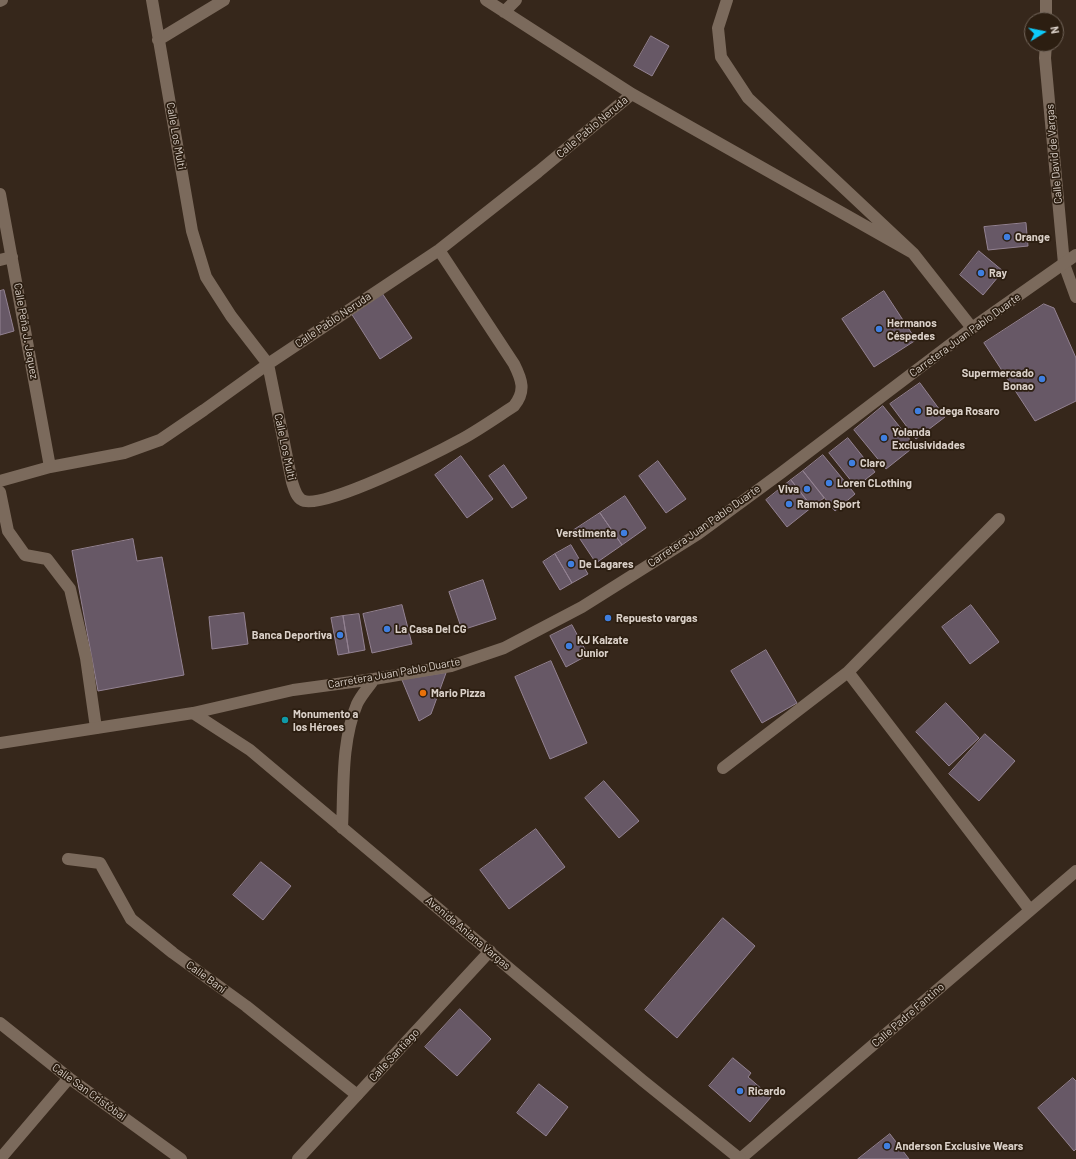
<!DOCTYPE html>
<meta charset="utf-8">
<style>
body{margin:0}
#map{position:relative;width:1076px;height:1159px;overflow:hidden;background:#36271b;font-family:Barlow,sans-serif}
canvas{display:block}
.north{position:absolute;left:1024px;top:12px;width:40px;height:40px;box-sizing:border-box;background:#2c1e11;border:1px solid #72655a;border-radius:50%;rotate:80deg;font-size:11px;font-weight:700;line-height:16px;text-align:center;color:#dad0c8}
.north::after{content:'';display:block;margin:auto;width:14px;height:18px;background:#0dcafa;clip-path:polygon(50% 0,100% 100%,50% 72%,0 100%)}
</style>
<div id="map">
<canvas width="1076" height="1159"></canvas>
<div class="north">N</div>
</div>
<script>
const g = document.querySelector('canvas').getContext('2d');
g.lineJoin = 'round';
function paint(path, color) {
  g.fillStyle = color;
  g.fill(path, 'evenodd');
}
function strokePath(path, color, width, dash) {
  g.strokeStyle = color;
  g.lineWidth = width;
  g.lineCap = dash ? 'butt' : 'round';
  g.setLineDash(dash || []);
  g.stroke(path);
}
function drawText(font, color, halo, rows, align = 'center') {
  g.font = font + ' Barlow,sans-serif';
  g.lineWidth = 3.5;
  g.setLineDash([]);
  g.textBaseline = 'middle';
  g.strokeStyle = halo;
  g.fillStyle = color;
  for (const [text, x, y, turn = 0] of rows) {
    g.save();
    g.translate(x, y);
    g.rotate((+turn || 0) * Math.PI / 180);
    g.textAlign = isNaN(turn) ? turn : align;
    if (halo) g.strokeText(text, 0, 0);
    g.fillText(text, 0, 0);
    g.restore();
  }
}
const building = new Path2D(`
 M 651,36 L 669,46 L 652,76 L 634,66 Z
 M 1026,223 L 1028,246 L 988,250 L 984,227 Z
 M 979,251 L 1003,271 L 983,295 L 960,275 Z
 M 4,290 L 14,331 L 0,335 L 0,291 Z
 M 884,291 L 916,340 L 874,367 L 842,319 Z
 M 382,293 L 412,338 L 380,359 L 351,313 Z
 M 1044,304 L 1054,308 L 1076,358 L 1076,401 L 1035,421 L 984,343 Z
 M 920,383 L 945,417 L 916,439 L 890,404 Z
 M 883,406 L 915,446 L 886,469 L 854,430 Z
 M 848,438 L 875,472 L 856,487 L 829,453 Z
 M 823,455 L 855,494 L 835,511 L 803,471 Z
 M 461,456 L 493,499 L 467,518 L 435,475 Z
 M 658,461 L 686,499 L 666,513 L 639,476 Z
 M 504,465 L 527,498 L 512,508 L 489,476 Z
 M 803,471 L 824,498 L 812,507 L 791,480 Z
 M 791,480 L 812,507 L 787,527 L 766,500 Z
 M 625,496 L 646,528 L 622,545 L 600,513 Z
 M 600,513 L 622,545 L 596,563 L 574,530 Z
 M 133,539 L 137,561 L 162,557 L 184,675 L 98,691 L 72,551 Z
 M 571,545 L 588,574 L 572,583 L 555,554 Z
 M 555,554 L 572,583 L 560,590 L 543,562 Z
 M 483,580 L 496,619 L 462,630 L 449,592 Z
 M 402,605 L 412,644 L 372,653 L 363,614 Z
 M 971,605 L 999,642 L 970,664 L 942,627 Z
 M 244,613 L 248,644 L 212,649 L 209,617 Z
 M 359,614 L 365,650 L 349,653 L 343,616 Z
 M 343,616 L 349,653 L 338,655 L 331,618 Z
 M 572,625 L 588,655 L 566,667 L 550,636 Z
 M 766,650 L 797,703 L 762,723 L 731,671 Z
 M 551,661 L 587,743 L 550,759 L 515,677 Z
 M 446,673 L 431,714 L 419,721 L 402,680 Z
 M 946,703 L 979,738 L 949,766 L 916,732 Z
 M 985,734 L 1015,761 L 979,801 L 949,774 Z
 M 604,781 L 639,821 L 619,838 L 585,798 Z
 M 536,829 L 565,867 L 509,909 L 480,870 Z
 M 261,862 L 291,886 L 263,920 L 233,895 Z
 M 723,918 L 755,946 L 677,1038 L 645,1010 Z
 M 460,1009 L 491,1039 L 457,1076 L 425,1047 Z
 M 733,1058 L 751,1073 L 748,1077 L 771,1097 L 750,1122 L 709,1086 Z
 M 1073,1078 L 1076,1081 L 1076,1149 L 1074,1151 L 1038,1108 Z
 M 539,1084 L 568,1107 L 546,1136 L 517,1113 Z
 M 890,1134 L 909,1159 L 858,1159 Z`);
const minor = new Path2D(`
 M 152,0 L 192,231 L 206,277 L 231,316 L 268,364 L 292,482 C 294,488 296,497 302,500 C 320,512 440,451 462,439 C 480,429 497,417 514,406 C 526,391 522,380 514,364 L 439,250
 M 486,0 L 632,94 L 913,253
 M 727,0 L 718,28 L 721,57 L 748,98 L 913,253 L 972,328
 M 0,1 L 2,0
 M 504,12 L 516,0
 M 1046,20 L 1046,0
 M 158,40 L 224,0
 M 1046,44 L 1045,58 L 1064,264 L 1076,297
 M 0,194 L 50,467
 M 0,260 L 12,257
 M 0,481 L 50,467 L 124,453 L 160,440 L 204,410 L 268,364 L 439,250 L 538,172 L 632,94
 M 0,492 L 8,531 L 25,555 L 47,559 L 70,589 L 86,658 L 96,728
 M 848,672 L 1030,910
 M 723,768 L 848,672 L 999,519
 M 68,859 L 100,863 L 131,919 L 173,953 L 246,1006 L 357,1095
 M 0,1023 L 69,1078 L 181,1159
 M 0,1159 L 69,1078
 M 740,1159 L 1076,871`);
const tertiary = new Path2D(`
 M 298,1159 L 490,951`);
const secondary = new Path2D(`
 M 193,713 L 250,750 L 642,1080 L 740,1159
 M 0,743 L 193,713 L 293,690 L 374,679 L 451,666 L 504,648 L 582,607 L 698,534 L 781,473 L 972,328 L 1076,255
 M 342,828 C 344,788 341,742 357,704 C 361,695 369,687 374,679`);
const markers = [
 [1007,237,4,"#3f7fe0"],
 [981,273,4,"#3f7fe0"],
 [879,329,4,"#3f7fe0"],
 [1042,379,4,"#3f7fe0"],
 [918,411,4,"#3f7fe0"],
 [884,438,4,"#3f7fe0"],
 [852,463,4,"#3f7fe0"],
 [829,483,4,"#3f7fe0"],
 [807,489,4,"#3f7fe0"],
 [789,504,4,"#3f7fe0"],
 [624,533,4,"#3f7fe0"],
 [571,564,4,"#3f7fe0"],
 [608,618,4,"#3f7fe0"],
 [387,629,4,"#3f7fe0"],
 [340,635,4,"#3f7fe0"],
 [569,646,4,"#3f7fe0"],
 [423,693,4,"#e8710a"],
 [285,720,4,"#0f9aa8"],
 [740,1091,4,"#3f7fe0"],
 [887,1146,4,"#3f7fe0"]
];
const streetNames = [
 ["Calle Pablo Neruda",592,127,-40],
 ["Calle Los Multi",176,136,80],
 ["Calle David de Vargas",1054,154,-95],
 ["Calle Pablo Neruda",333,320,-34],
 ["Calle Peña J. Jaquez",26,331,80],
 ["Carretera Juan Pablo Duarte",965,335,-36],
 ["Calle Los Multi",285,447,78],
 ["Carretera Juan Pablo Duarte",704,526,-35],
 ["Carretera Juan Pablo Duarte",394,673,-10],
 ["Avenida Aniana Vargas",468,933,40],
 ["Calle Baní",206,977,36],
 ["Calle Padre Fantino",908,1015,-41],
 ["Calle Santiago",394,1055,-47],
 ["Calle San Cristóbal",89,1092,36]
];
const poiNames = [
 ["Orange",1015,237],
 ["Ray",989,273],
 ["Hermanos",887,323],
 ["Céspedes",887,336],
 ["Supermercado",1034,373,"right"],
 ["Bonao",1034,386,"right"],
 ["Bodega Rosaro",926,411],
 ["Yolanda",892,432],
 ["Exclusividades",892,445],
 ["Claro",860,463],
 ["Loren CLothing",837,483],
 ["Viva",799,489,"right"],
 ["Ramon Sport",797,504],
 ["Verstimenta",616,533,"right"],
 ["De Lagares",579,564],
 ["Repuesto vargas",616,618],
 ["La Casa Del CG",395,629],
 ["Banca Deportiva",332,635,"right"],
 ["KJ Kalzate",577,640],
 ["Junior",577,653],
 ["Mario Pizza",431,693],
 ["Monumento a",293,714],
 ["los Héroes",293,727],
 ["Ricardo",748,1091],
 ["Anderson Exclusive Wears",895,1146]
];
paint(building, '#675866');
strokePath(building, '#938292', 1);
strokePath(minor, '#7b6a5c', 12);
strokePath(tertiary, '#7b6a5c', 12);
strokePath(secondary, '#7b6a5c', 12);
for (const [x, y, r, color] of markers) {
  const dot = new Path2D();
  dot.arc(x, y, r, 0, 2 * Math.PI);
  g.fillStyle = color;
  g.fill(dot);
  strokePath(dot, '#2c1e11', 1.5);
}
drawText('11px', '#dad0c8', '#2c1e11', streetNames);
drawText('bold 11px', '#dad0c8', '#2c1e11', poiNames, 'left');
</script>
